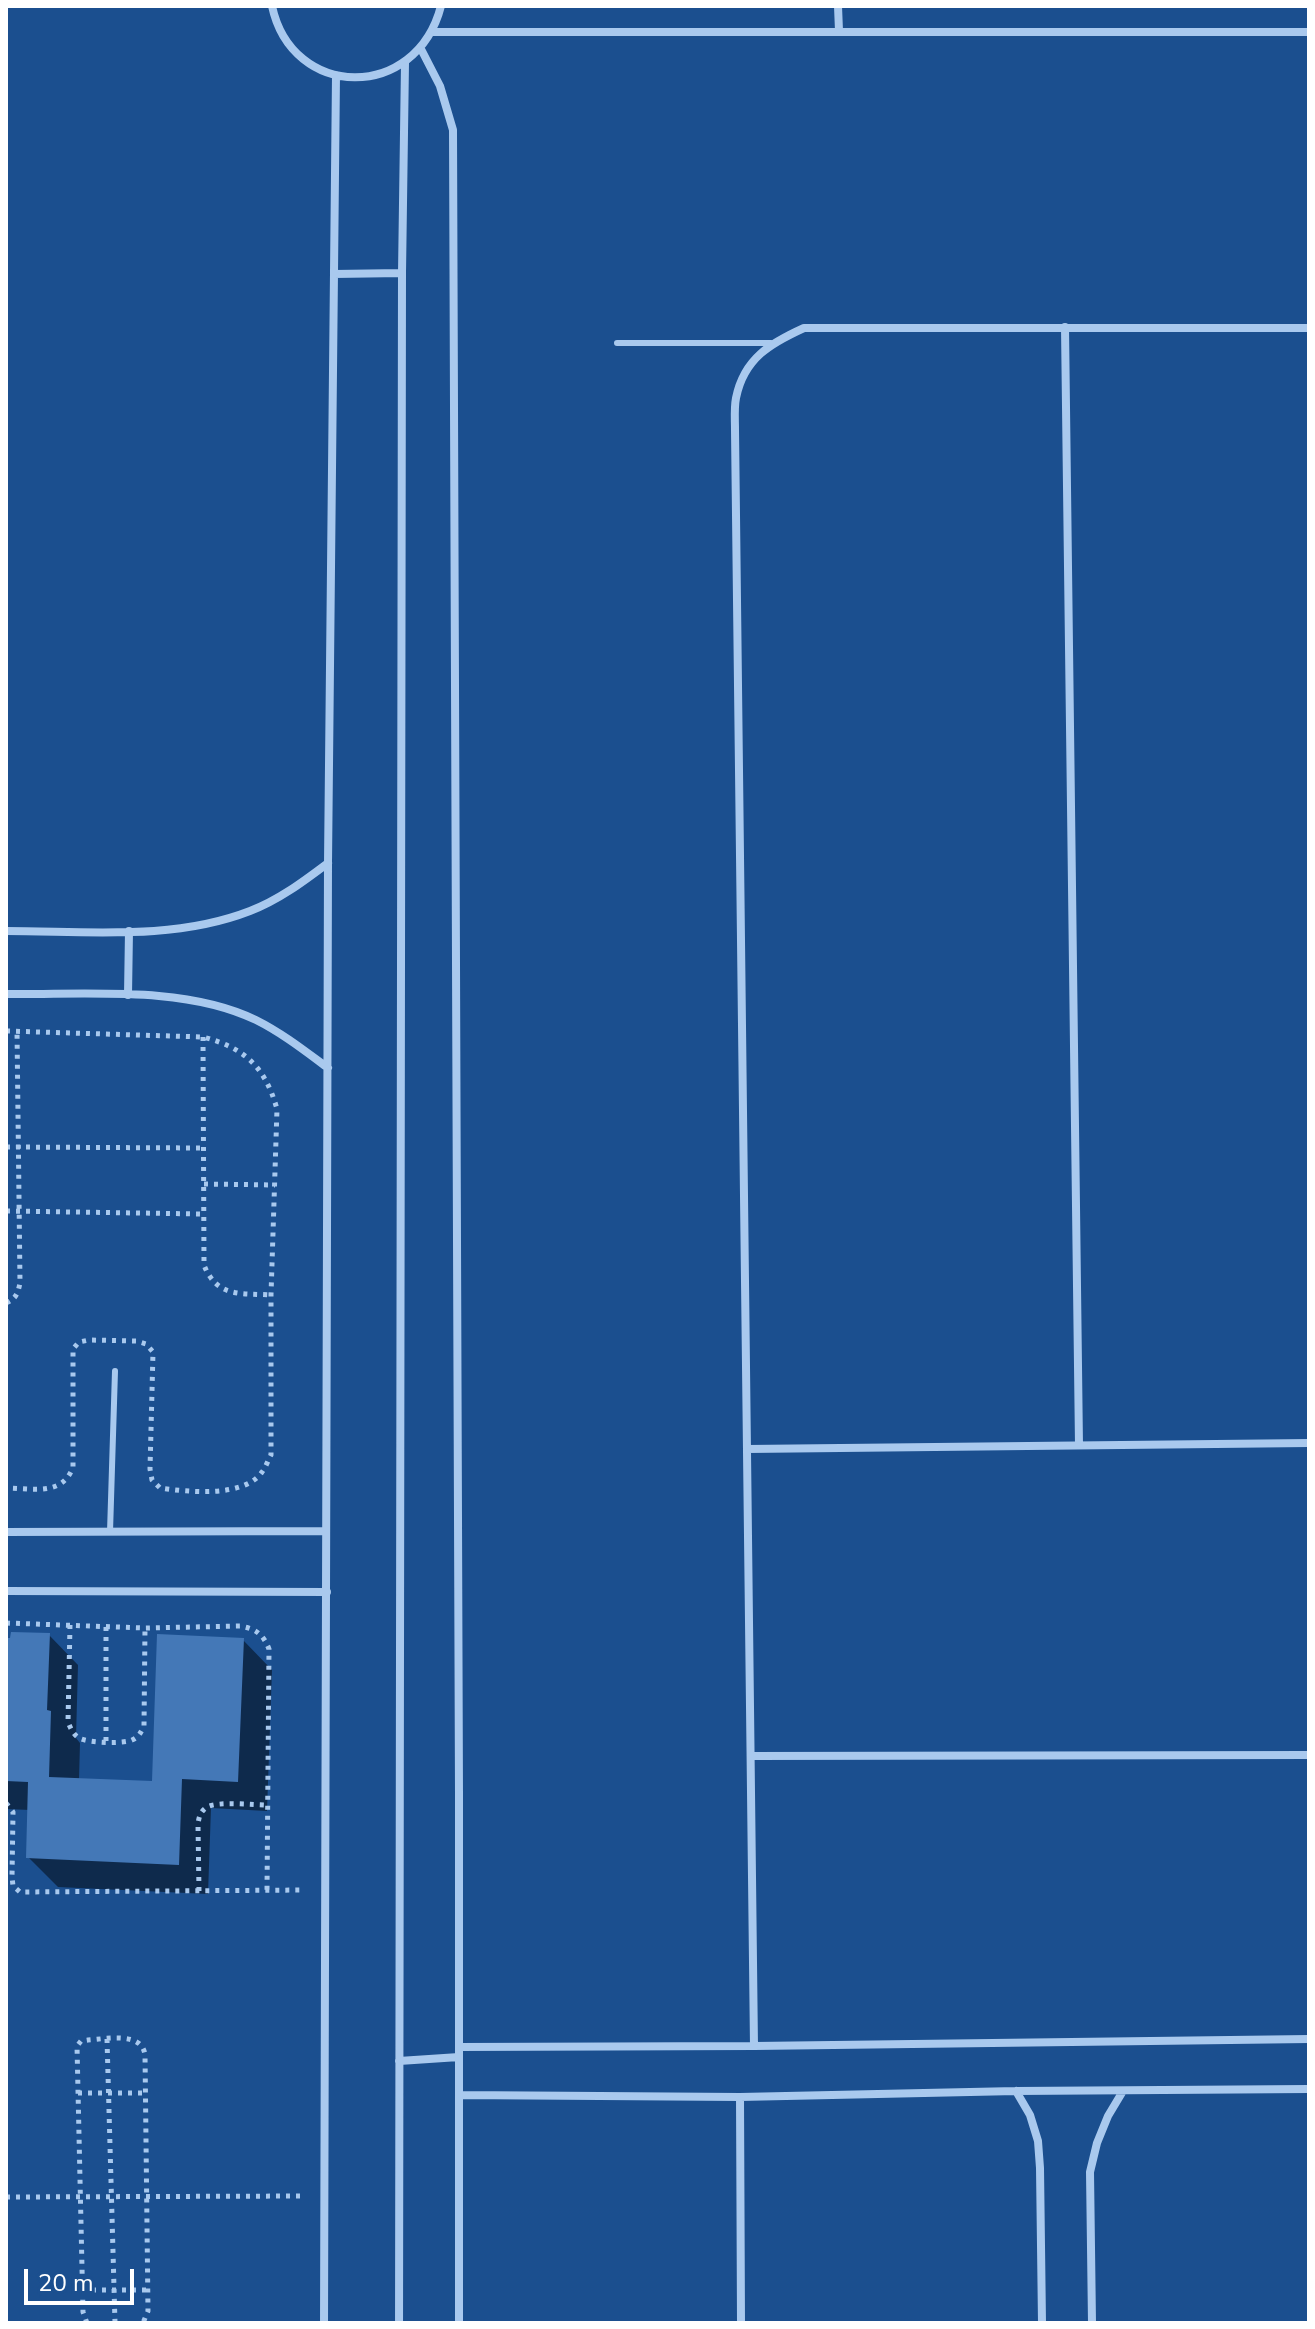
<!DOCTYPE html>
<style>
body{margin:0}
#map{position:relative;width:1315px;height:2329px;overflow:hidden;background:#1b4f8f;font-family:"Nunito Sans",sans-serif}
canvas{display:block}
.frame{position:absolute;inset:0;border:8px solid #fff;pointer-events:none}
.scale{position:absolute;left:24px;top:2269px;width:110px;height:36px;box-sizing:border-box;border:4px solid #fff;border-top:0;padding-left:10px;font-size:24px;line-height:28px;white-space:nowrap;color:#fff;-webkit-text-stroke:6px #1b4f8f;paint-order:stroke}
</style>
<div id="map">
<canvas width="1315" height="2329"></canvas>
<div class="frame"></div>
<div class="scale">20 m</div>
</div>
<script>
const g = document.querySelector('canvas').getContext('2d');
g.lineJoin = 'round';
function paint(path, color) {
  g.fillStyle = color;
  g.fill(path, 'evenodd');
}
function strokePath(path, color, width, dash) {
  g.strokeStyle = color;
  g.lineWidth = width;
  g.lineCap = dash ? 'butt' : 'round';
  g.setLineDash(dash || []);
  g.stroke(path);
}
const shadow = new Path2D(`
 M 49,1635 L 78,1665 L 76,1738 L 80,1743 L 79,1780 L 154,1783 L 243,1640 L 272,1670 L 267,1811 L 211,1808 L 208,1894 L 58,1887 L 28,1857 L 30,1810 L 6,1809 L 6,1640 Z`);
const building = new Path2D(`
 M 11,1632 L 50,1633 L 47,1710 L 51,1711 L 49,1777 L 152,1781 L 157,1634 L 244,1638 L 238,1782 L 182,1779 L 179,1865 L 26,1858 L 28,1782 L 6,1781 L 6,1638 L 10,1638 Z`);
const path = new Path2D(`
 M 6,1031 L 203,1037 C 245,1048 265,1067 277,1109 L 271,1295 L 271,1455 C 268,1460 266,1467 262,1472 C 244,1498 188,1492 160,1488 L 152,1480 L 150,1469 L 153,1352 L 146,1344 L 136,1341 L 89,1340 L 79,1342 L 73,1349 L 73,1467 C 62,1497 32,1488 6,1488
 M 203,1037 L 204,1265 C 217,1298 241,1293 271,1295
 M 6,1147 L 204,1148
 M 204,1184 L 275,1185
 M 6,1211 L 204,1214
 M 6,1303 C 16,1299 18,1293 20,1283 L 17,1031
 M 6,1623 L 145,1628 L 240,1626 C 256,1629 263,1634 269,1649 L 267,1890
 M 70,1625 L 68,1722 C 71,1729 73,1734 79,1738 C 87,1743 124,1744 132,1740 C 139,1737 141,1732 144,1726 L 145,1628
 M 106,1627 L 106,1742
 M 6,1803 L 13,1812 L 12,1877 L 13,1886 L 20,1892 L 304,1890
 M 199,1891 L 198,1824 C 199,1816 201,1811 207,1807 C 218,1801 254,1805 268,1805
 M 107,2039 L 115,2323
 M 78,2093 L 145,2093
 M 6,2197 L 304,2196
 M 82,2290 L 147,2290
 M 87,2323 L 83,2312 L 77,2046 L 81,2041 L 88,2040 C 106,2039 142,2031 145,2055 L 148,2311 L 143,2323`);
const lane = new Path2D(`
 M 617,343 L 771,343
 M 110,1532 L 115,1371`);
const street = new Path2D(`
 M 272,6 C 292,100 416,102 441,6
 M 838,6 L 839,31
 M 433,32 L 1309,32
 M 421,49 L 440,86 L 453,130 L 459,1791 L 459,2323
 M 334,274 L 402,273
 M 1065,327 L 1079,1445
 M 6,931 C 87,931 173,941 250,911 C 279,900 304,881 328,863
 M 6,994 C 85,995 184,985 256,1020 C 282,1033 305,1051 328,1068
 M 128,995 L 129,931
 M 747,1449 L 1309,1443
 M 6,1532 L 326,1531
 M 6,1591 L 327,1592
 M 752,1756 L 1309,1755
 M 754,2046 L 735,430 C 735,419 734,408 736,398 C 744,358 771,343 804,328 L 1309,328
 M 459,2047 L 754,2046 L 1309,2039
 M 399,2061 L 459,2057
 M 1016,2091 L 1030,2115 L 1038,2141 L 1040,2168 L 1042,2323
 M 459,2095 L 740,2097 L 1016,2091 L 1309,2089
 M 740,2097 L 741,2323
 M 324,2323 L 328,863 L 336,75
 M 399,2323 L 402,273 L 405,63
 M 1092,2323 L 1090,2172 L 1097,2143 L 1108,2116 L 1123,2091`);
paint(shadow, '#0007');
paint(building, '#4478b7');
strokePath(path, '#a9c9ee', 5, [4, 6]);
strokePath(lane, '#a9c9ee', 6);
strokePath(street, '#a9c9ee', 8);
</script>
